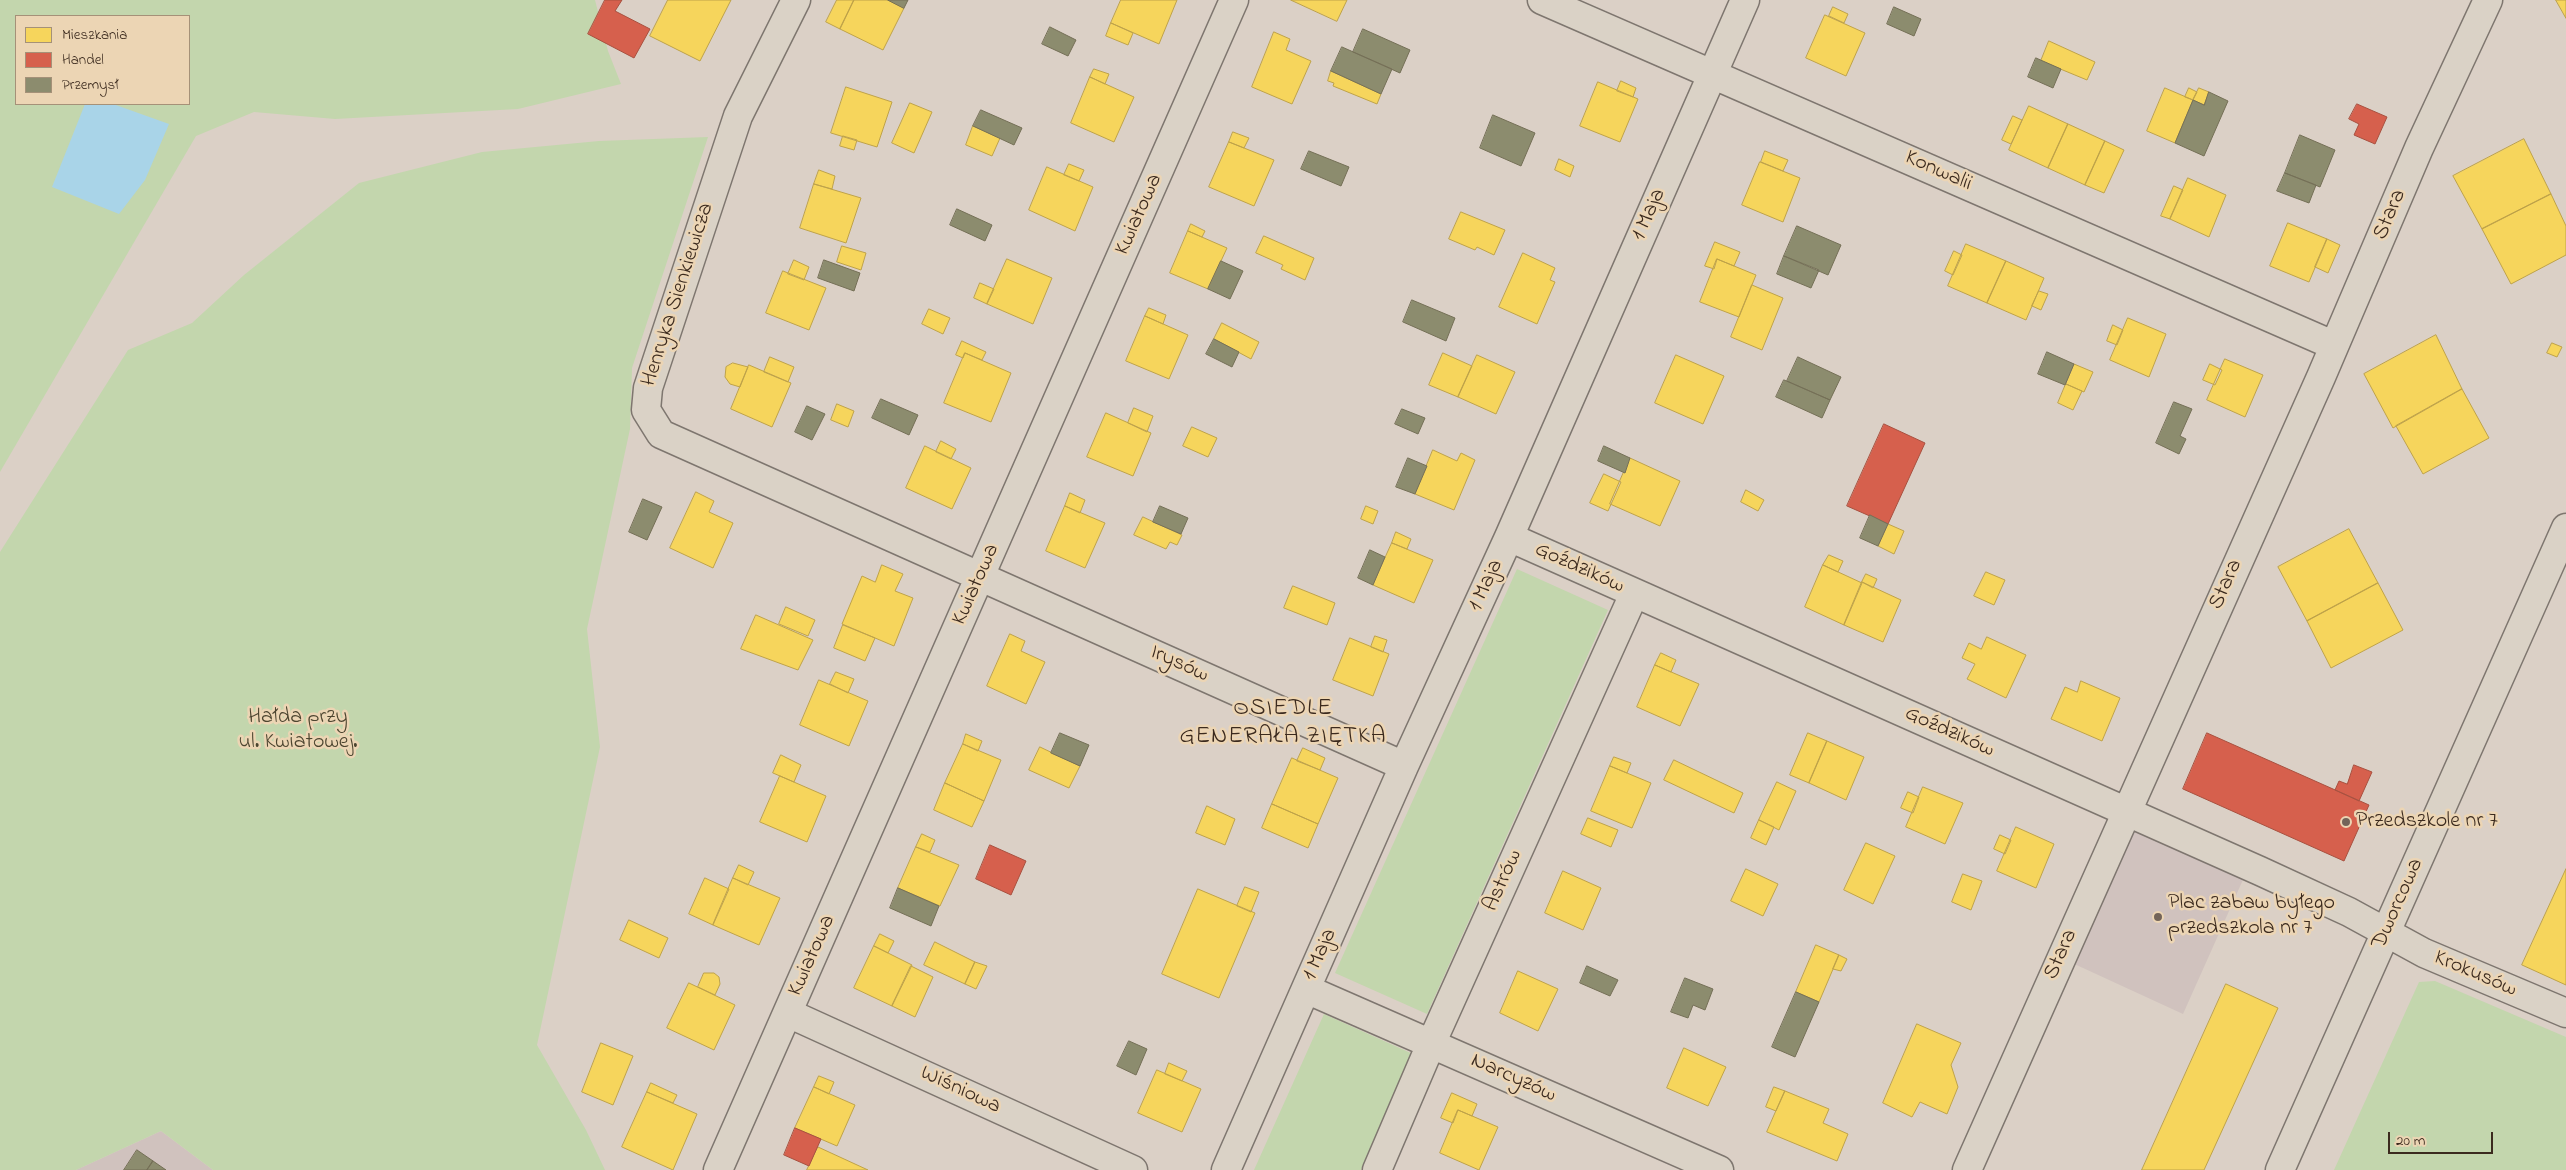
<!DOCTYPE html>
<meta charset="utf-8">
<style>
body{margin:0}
#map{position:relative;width:2566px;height:1170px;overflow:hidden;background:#dbd0c6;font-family:"Indie Flower",sans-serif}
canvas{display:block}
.legend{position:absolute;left:15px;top:15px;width:175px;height:90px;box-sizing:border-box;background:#ecd5b4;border:1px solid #a59178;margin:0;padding:6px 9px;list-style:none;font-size:15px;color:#3b2a1e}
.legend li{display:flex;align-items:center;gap:10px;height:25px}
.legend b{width:25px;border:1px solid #a59178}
.scale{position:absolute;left:2388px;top:1132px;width:105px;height:22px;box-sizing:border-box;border:2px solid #3b2a1e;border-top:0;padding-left:6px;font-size:15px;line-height:18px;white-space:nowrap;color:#3b2a1e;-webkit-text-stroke:4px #ecd5b4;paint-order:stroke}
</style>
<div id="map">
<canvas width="2566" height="1170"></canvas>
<ul class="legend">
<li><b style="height:14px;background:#f6d55c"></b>Mieszkania</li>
<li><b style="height:14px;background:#d6604d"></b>Handel</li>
<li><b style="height:14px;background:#8c8c6e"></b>Przemysł</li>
</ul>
<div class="scale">20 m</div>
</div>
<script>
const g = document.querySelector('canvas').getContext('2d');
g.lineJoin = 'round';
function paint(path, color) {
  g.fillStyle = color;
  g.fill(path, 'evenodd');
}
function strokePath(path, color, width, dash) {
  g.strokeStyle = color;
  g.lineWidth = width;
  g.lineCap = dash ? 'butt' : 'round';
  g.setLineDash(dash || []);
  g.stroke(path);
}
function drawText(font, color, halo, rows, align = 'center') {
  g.font = font + ' "Indie Flower",sans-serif';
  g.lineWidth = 5;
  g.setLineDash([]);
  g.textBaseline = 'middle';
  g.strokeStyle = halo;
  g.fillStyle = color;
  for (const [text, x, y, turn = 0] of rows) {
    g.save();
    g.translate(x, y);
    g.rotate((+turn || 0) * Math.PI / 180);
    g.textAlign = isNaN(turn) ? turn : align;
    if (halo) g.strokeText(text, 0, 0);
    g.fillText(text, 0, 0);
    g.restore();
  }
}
const built = new Path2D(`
 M 2131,823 L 2246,873 L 2183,1014 L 2070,962 Z
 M 161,1131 L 213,1170 L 76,1170 Z`);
const green = new Path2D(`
 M 0,0 L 595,0 L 608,51 L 621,84 L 518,109 L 335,119 L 254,112 L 196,136 L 0,472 ZM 16,16 L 189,16 L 189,104 L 16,104 Z
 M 708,137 L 632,368 L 630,429 L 587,629 L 600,747 L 537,1045 L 586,1130 L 605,1170 L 213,1170 L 161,1131 L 76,1170 L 0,1170 L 0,552 L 128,350 L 192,323 L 244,275 L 359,183 L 482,152 L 599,141 Z
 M 1517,569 L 1608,610 L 1427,1014 L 1335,973 Z
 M 2435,981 L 2566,1037 L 2566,1170 L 2334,1170 L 2419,982 Z
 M 1324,1014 L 1413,1054 L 1361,1170 L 1254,1170 Z`);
const water = new Path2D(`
 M 85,104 L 113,104 L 169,124 L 145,180 L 119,214 L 52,187 Z`);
const homes = new Path2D(`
 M 668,0 L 731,0 L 700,61 L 650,36 Z
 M 837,0 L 854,0 L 840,29 L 826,22 Z
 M 854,0 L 888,0 L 904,8 L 883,50 L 840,29 Z
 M 1121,0 L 1177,0 L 1159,44 L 1111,23 Z
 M 1291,0 L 1347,0 L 1337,21 Z
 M 2556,0 L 2566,0 L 2566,18 Z
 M 1833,7 L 1848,14 L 1844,23 L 1829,16 Z
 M 1825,15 L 1865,33 L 1846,76 L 1806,58 Z
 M 1111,23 L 1133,33 L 1128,45 L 1106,36 Z
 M 1274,32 L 1290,39 L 1286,50 L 1311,61 L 1292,104 L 1252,87 Z
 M 2049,41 L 2095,62 L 2087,80 L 2041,61 Z
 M 1094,69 L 1109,74 L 1105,84 L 1090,77 Z
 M 1331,71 L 1381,94 L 1377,104 L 1333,86 L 1334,83 L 1328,81 Z
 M 1090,77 L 1134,97 L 1114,142 L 1071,123 Z
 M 1621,81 L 1636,88 L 1633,97 L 1617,91 Z
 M 1598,82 L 1638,99 L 1620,142 L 1580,126 Z
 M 846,87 L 892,102 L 877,147 L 831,133 Z
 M 2165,88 L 2193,100 L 2175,143 L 2147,131 Z
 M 2189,88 L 2197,92 L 2193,100 L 2185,97 Z
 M 2199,88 L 2209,92 L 2204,105 L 2193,100 Z
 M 910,103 L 932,112 L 914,153 L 892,143 Z
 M 2029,106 L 2068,124 L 2048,168 L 2009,150 Z
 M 2013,116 L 2022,120 L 2011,144 L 2002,140 Z
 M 2068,124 L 2105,141 L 2085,185 L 2048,168 Z
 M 973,126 L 1000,138 L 992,156 L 966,145 Z
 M 1233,132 L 1249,138 L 1244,148 L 1229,142 Z
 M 843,136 L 857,140 L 854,150 L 840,146 Z
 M 2524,139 L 2551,194 L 2482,229 L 2453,176 Z
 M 2105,141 L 2124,150 L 2104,193 L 2085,185 Z
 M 1229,142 L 1274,160 L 1254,206 L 1209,187 Z
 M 1765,151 L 1788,160 L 1783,171 L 1761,162 Z
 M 1559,159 L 1574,166 L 1570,177 L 1555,170 Z
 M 1760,162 L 1800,178 L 1783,222 L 1742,205 Z
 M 1069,164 L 1084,170 L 1079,181 L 1064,175 Z
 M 1047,167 L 1093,187 L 1075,231 L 1029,210 Z
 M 819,170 L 835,176 L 832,189 L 814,184 Z
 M 2188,178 L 2226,195 L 2209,237 L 2170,219 Z
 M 814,184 L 861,198 L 846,243 L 800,228 Z
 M 2174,186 L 2183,190 L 2170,219 L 2161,216 Z
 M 2551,194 L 2566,226 L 2566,255 L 2511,284 L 2482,229 Z
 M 1461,212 L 1505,230 L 1494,255 L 1477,247 L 1475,250 L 1449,239 Z
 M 2288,223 L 2327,239 L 2309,282 L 2270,266 Z
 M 1191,224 L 1205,231 L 1202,237 L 1188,231 Z
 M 1188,231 L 1227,248 L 1208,289 L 1170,273 Z
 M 1264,236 L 1314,258 L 1305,280 L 1281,269 L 1283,265 L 1256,253 Z
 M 2327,239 L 2340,245 L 2328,273 L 2315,267 Z
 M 1715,242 L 1740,252 L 1734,266 L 1717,259 L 1714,269 L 1705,266 Z
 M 1966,244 L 2006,261 L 1987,303 L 1948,286 Z
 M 842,246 L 866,253 L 861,270 L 837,262 Z
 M 1954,251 L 1962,255 L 1953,275 L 1945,271 Z
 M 1523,253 L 1555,268 L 1550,280 L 1555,282 L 1537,324 L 1499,307 Z
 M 1007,259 L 1052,278 L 1033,324 L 987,304 Z
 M 1717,259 L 1756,275 L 1739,317 L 1700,302 Z
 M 794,260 L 809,267 L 804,280 L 788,274 Z
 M 2006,261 L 2044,278 L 2026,320 L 1987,303 Z
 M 783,271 L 826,288 L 809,330 L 766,313 Z
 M 980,283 L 994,289 L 987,304 L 974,298 Z
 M 1752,285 L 1783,298 L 1762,350 L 1731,337 Z
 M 2039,291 L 2048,294 L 2041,310 L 2032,306 Z
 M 1149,308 L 1166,315 L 1163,324 L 1145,316 Z
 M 929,309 L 950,318 L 943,334 L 922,324 Z
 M 1145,316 L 1188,335 L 1169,379 L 1126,361 Z
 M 2128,318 L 2166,334 L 2149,377 L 2110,360 Z
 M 1222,323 L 1259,342 L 1251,359 L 1214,339 Z
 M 2113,325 L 2123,330 L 2117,345 L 2107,341 Z
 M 2436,335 L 2462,389 L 2393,428 L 2364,374 Z
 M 962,341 L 986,352 L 982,360 L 965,353 L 963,358 L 956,355 Z
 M 2552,343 L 2562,347 L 2557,357 L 2547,353 Z
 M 965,353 L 1011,373 L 991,422 L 944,403 Z
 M 1443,353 L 1472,366 L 1458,397 L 1429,385 Z
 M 1477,355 L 1515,372 L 1496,414 L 1458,397 Z
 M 1676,355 L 1724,376 L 1703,424 L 1655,403 Z
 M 770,357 L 794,367 L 788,382 L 764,372 Z
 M 2225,359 L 2263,375 L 2245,417 L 2207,400 Z
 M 733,363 L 748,367 L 740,387 L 730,384 L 725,377 L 726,367 Z
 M 2074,364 L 2093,372 L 2084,392 L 2066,384 Z
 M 2210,364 L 2222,370 L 2215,385 L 2203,380 Z
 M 749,365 L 791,383 L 772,427 L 731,409 Z
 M 2066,384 L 2082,391 L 2073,410 L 2058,403 Z
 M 2462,389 L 2489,438 L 2423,474 L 2396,426 Z
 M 837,404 L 854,411 L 848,427 L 831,420 Z
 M 1134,408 L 1153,416 L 1147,432 L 1128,423 Z
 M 1106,413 L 1151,433 L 1133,476 L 1087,457 Z
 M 1192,427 L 1217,438 L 1208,457 L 1183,446 Z
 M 941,441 L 956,449 L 951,459 L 936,452 Z
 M 925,446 L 971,468 L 952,509 L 906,488 Z
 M 1433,450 L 1457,461 L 1461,453 L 1475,460 L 1454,510 L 1415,494 Z
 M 1630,458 L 1680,481 L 1660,526 L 1610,504 Z
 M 1604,474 L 1621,482 L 1608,511 L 1590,503 Z
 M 1746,490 L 1764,500 L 1758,511 L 1741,502 Z
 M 696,492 L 714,501 L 709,512 L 733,523 L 713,568 L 670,548 Z
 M 1070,493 L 1085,500 L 1080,513 L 1065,506 Z
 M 1065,506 L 1105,523 L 1085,568 L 1046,551 Z
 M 1366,506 L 1378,511 L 1373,524 L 1361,519 Z
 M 1143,517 L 1182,535 L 1177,545 L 1170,542 L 1166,549 L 1134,535 Z
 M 1888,524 L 1904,531 L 1894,554 L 1878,546 Z
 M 2349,529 L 2378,583 L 2307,621 L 2278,567 Z
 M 1396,532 L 1411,539 L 1407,549 L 1392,543 Z
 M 1392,543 L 1433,560 L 1414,603 L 1373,585 Z
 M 1829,555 L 1843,561 L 1838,572 L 1823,565 Z
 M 882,565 L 903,574 L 895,591 L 913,598 L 894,646 L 842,624 L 862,576 L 875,582 Z
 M 1823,565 L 1862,583 L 1844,625 L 1805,607 Z
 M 1986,572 L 2005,580 L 1994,605 L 1974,596 Z
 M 1866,574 L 1877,579 L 1873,588 L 1862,582 Z
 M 1862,582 L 1901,600 L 1883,642 L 1844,625 Z
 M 2378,583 L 2403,630 L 2331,668 L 2307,621 Z
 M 1293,586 L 1335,603 L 1327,625 L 1284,608 Z
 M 786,607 L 815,620 L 808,636 L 779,624 Z
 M 756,615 L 813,640 L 798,670 L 741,649 Z
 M 843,625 L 875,638 L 865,661 L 834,648 Z
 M 1010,634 L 1025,641 L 1021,651 L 1045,662 L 1026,704 L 987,686 Z
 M 1375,636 L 1387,640 L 1383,652 L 1371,647 Z
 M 1987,637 L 2026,655 L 2006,698 L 1967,679 L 1975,664 L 1962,658 L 1969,643 L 1981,649 Z
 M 1350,638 L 1389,654 L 1373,696 L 1333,680 Z
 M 1661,653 L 1676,660 L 1671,672 L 1655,665 Z
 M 1655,665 L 1699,684 L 1680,726 L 1637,707 Z
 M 836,672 L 854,679 L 848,693 L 830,684 Z
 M 819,680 L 868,701 L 849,746 L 800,725 Z
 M 2081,681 L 2120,698 L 2102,741 L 2051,719 L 2065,687 L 2077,692 Z
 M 1808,733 L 1827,741 L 1809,783 L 1790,775 Z
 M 966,734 L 982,741 L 978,751 L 963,744 Z
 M 1827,741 L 1864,757 L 1846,800 L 1809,783 Z
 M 963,744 L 1001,760 L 984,801 L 945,783 Z
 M 1040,747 L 1080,766 L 1069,788 L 1029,770 Z
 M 1303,748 L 1325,758 L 1320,770 L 1297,761 Z
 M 781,755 L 801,765 L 794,782 L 773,773 Z
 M 1614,757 L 1631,763 L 1627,773 L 1610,766 Z
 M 1292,758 L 1338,778 L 1318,824 L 1272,804 Z
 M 1674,760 L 1743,793 L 1734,813 L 1664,780 Z
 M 1610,766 L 1651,783 L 1632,828 L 1591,811 Z
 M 780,776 L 826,796 L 807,842 L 760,822 Z
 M 1777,782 L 1796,791 L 1779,830 L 1759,820 Z
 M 945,783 L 984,801 L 972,827 L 934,810 Z
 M 1923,787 L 1963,803 L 1945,844 L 1906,827 Z
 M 1908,792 L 1919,797 L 1913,813 L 1901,808 Z
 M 1272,804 L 1318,824 L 1308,848 L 1262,828 Z
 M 1207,806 L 1235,819 L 1225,845 L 1196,833 Z
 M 1588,818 L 1618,830 L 1611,847 L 1581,834 Z
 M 1759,820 L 1774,827 L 1766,845 L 1751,838 Z
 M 2016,827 L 2054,844 L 2036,888 L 1997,871 Z
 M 922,834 L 935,840 L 930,852 L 916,847 Z
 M 2000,835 L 2011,840 L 2005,854 L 1994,849 Z
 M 1866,843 L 1895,856 L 1873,904 L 1844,890 Z
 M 916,847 L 959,865 L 940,906 L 898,888 Z
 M 739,865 L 754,872 L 748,885 L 733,878 Z
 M 1746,869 L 1778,884 L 1763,916 L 1731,901 Z
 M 2566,869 L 2566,985 L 2522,965 Z
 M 1563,871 L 1601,888 L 1583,930 L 1545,913 Z
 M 1963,874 L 1982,881 L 1971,910 L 1952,902 Z
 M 705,878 L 729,889 L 713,925 L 689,914 Z
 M 733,878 L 780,898 L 759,945 L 713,925 Z
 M 1245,887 L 1259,892 L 1251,912 L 1237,906 Z
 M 1198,889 L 1255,913 L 1219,998 L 1162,974 Z
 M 629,920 L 668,938 L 659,958 L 620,940 Z
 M 880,934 L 894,941 L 888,953 L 874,946 Z
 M 935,942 L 975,962 L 965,984 L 924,965 Z
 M 1816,945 L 1839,955 L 1819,1002 L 1796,992 Z
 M 874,946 L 912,965 L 892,1006 L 854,988 Z
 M 1839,955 L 1847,959 L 1841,971 L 1833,969 Z
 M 975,962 L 987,966 L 976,989 L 965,984 Z
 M 911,966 L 933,977 L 915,1017 L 892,1006 Z
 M 1518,971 L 1558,989 L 1538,1031 L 1500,1013 Z
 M 704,973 L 714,973 L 719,977 L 720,984 L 715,995 L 698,987 Z
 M 689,983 L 735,1005 L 714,1050 L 667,1028 Z
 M 2226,984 L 2278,1008 L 2204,1170 L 2142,1170 Z
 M 1917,1024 L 1961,1043 L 1951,1065 L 1958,1087 L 1947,1114 L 1920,1102 L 1912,1117 L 1883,1103 Z
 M 601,1043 L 633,1056 L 613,1105 L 582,1092 Z
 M 1684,1048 L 1726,1067 L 1708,1106 L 1667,1088 Z
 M 1169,1063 L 1187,1071 L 1182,1081 L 1165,1074 Z
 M 1157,1070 L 1201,1089 L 1182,1132 L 1138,1113 Z
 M 819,1076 L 834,1082 L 829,1094 L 814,1087 Z
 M 651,1083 L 677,1095 L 673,1103 L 647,1092 Z
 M 814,1087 L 855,1105 L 837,1146 L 795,1128 Z
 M 1774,1087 L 1785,1091 L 1776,1111 L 1766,1107 Z
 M 1785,1091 L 1829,1109 L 1823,1123 L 1848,1134 L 1837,1161 L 1767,1132 Z
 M 647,1092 L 697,1114 L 673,1170 L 622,1147 Z
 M 1452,1093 L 1477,1104 L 1472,1116 L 1458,1110 L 1453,1123 L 1441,1118 Z
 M 1458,1110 L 1498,1127 L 1479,1170 L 1440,1153 Z
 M 818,1147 L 868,1170 L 807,1170 Z`);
const shops = new Path2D(`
 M 605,0 L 622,0 L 615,11 L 650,29 L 634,58 L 588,34 Z
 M 2357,104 L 2387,117 L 2375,144 L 2354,135 L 2359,124 L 2349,119 Z
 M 1884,424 L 1925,443 L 1888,524 L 1847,506 Z
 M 2207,733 L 2369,805 L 2344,861 L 2183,789 Z
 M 2354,765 L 2372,772 L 2359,801 L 2335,790 L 2339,781 L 2347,784 Z
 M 990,845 L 1026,861 L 1011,895 L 976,879 Z
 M 795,1128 L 821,1139 L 809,1166 L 784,1155 Z`);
const industry = new Path2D(`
 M 888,0 L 908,0 L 904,8 Z
 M 1894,7 L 1921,19 L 1914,36 L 1887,24 Z
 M 1050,27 L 1076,40 L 1068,56 L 1042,44 Z
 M 1363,29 L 1410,50 L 1400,73 L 1353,52 Z
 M 1342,47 L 1392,69 L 1381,94 L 1331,71 Z
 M 2036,58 L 2061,69 L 2053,88 L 2028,77 Z
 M 2209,92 L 2228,101 L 2204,156 L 2175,143 L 2193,100 L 2204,105 Z
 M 981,110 L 1022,128 L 1014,145 L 973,126 Z
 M 1493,115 L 1535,133 L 1521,166 L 1480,148 Z
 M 2300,135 L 2335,150 L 2320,187 L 2285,173 Z
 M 1309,151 L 1349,167 L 1341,186 L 1301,169 Z
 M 2285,173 L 2316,185 L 2309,203 L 2277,191 Z
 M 957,209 L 992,225 L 985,241 L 950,225 Z
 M 1797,226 L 1841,245 L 1828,275 L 1784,256 Z
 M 1784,256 L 1819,270 L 1811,288 L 1777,274 Z
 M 824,260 L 860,273 L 854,291 L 818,278 Z
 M 1221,261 L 1243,271 L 1230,299 L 1208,289 Z
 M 1412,300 L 1455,318 L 1446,341 L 1403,322 Z
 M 1214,339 L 1239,352 L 1232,367 L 1206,354 Z
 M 2047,352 L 2074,364 L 2065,385 L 2038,374 Z
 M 1798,357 L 1841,377 L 1830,400 L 1787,381 Z
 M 1784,380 L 1830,400 L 1822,418 L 1776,397 Z
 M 881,399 L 918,415 L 909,435 L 872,418 Z
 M 2174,402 L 2192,409 L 2180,436 L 2186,439 L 2179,454 L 2156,443 Z
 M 807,406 L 825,414 L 812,440 L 795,432 Z
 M 1402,409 L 1425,418 L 1418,434 L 1395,424 Z
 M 1604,446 L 1630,458 L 1625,473 L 1598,461 Z
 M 1408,458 L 1427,466 L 1415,494 L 1396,487 Z
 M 643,499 L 662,507 L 647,540 L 629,532 Z
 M 1160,506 L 1188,518 L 1181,534 L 1153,522 Z
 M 1870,515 L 1888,524 L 1878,546 L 1860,538 Z
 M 1370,550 L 1385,557 L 1373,585 L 1358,578 Z
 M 1060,733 L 1089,745 L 1080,766 L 1051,753 Z
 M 898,888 L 939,906 L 931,926 L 890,908 Z
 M 1587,966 L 1618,980 L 1610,996 L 1580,983 Z
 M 1685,978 L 1713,989 L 1705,1010 L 1693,1005 L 1688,1018 L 1671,1012 Z
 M 1796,992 L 1819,1002 L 1795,1057 L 1772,1047 Z
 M 1129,1041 L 1147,1049 L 1136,1075 L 1117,1066 Z
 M 137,1150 L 153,1161 L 147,1170 L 124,1170 Z
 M 153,1161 L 166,1170 L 147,1170 Z`);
const minor = new Path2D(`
 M 796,0 L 738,116 L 648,388 L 646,410 L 661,434 L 1404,766
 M 1542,0 L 2333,345
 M 1509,537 L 2260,871 L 2349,912 L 2424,953 L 2566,1013
 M 1306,989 L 1719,1170
 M 788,1013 L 1133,1170
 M 718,1170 L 1234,0
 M 1226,1170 L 1404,766 L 1509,537 L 1745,0
 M 1377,1170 L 1431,1044 L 1634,594
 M 1967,1170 L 2321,377 L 2419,148 L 2488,0
 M 2280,1170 L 2566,528`);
const markers = [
 [2346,822,5,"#736459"],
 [2158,917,5,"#736459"]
];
const streetNames = [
 ["Konwalii",1938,172,24],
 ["Kwiatowa",1140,215,-66],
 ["1 Maja",1650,215,-66],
 ["Stara",2391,215,-67],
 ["Henryka Sienkiewicza",679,295,-72],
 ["Goździków",1579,569,24],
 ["Kwiatowa",977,585,-66],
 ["Stara",2227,585,-66],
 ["1 Maja",1487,586,-65],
 ["Irysów",1179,665,24],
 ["Goździków",1949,733,24],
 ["Astrów",1504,881,-66],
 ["Dworcowa",2399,904,-66],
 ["1 Maja",1321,955,-66],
 ["Stara",2062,955,-66],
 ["Kwiatowa",813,956,-66],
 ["Krokusów",2475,975,23],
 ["Narcyzów",1513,1079,24],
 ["Wiśniowa",960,1091,25]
];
const parkNames = [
 ["Hałda przy",298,718],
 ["ul. Kwiatowej.",298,743]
];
const poiNames = [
 ["Przedszkole nr 7",2356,822],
 ["Plac zabaw byłego",2168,904],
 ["przedszkola nr 7",2168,929]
];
const neighbourhoodNames = [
 ["OSIEDLE",1283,710],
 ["GENERAŁA ZIĘTKA",1283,738]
];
paint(built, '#d0c2be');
paint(green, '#c3d6ad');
paint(water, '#a9d4e8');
paint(homes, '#f6d55c');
strokePath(homes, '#bea249', 1);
paint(shops, '#d6604d');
strokePath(shops, '#a8503f', 1);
paint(industry, '#8c8c6e');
strokePath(industry, '#746f56', 1);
strokePath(minor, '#7e766f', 31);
strokePath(minor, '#dad2c6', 28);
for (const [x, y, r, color] of markers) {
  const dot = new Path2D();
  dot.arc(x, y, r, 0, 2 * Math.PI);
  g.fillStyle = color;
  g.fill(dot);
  strokePath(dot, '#ecd5b4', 2);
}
drawText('22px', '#3b2a1e', '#ecd5b4', streetNames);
drawText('22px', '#4c4530', '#ecd5b4', parkNames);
drawText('22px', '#3b2a1e', '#ecd5b4', poiNames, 'left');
g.letterSpacing = '1px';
drawText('24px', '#3b2a1e', '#ecd5b4', neighbourhoodNames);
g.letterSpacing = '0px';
</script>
